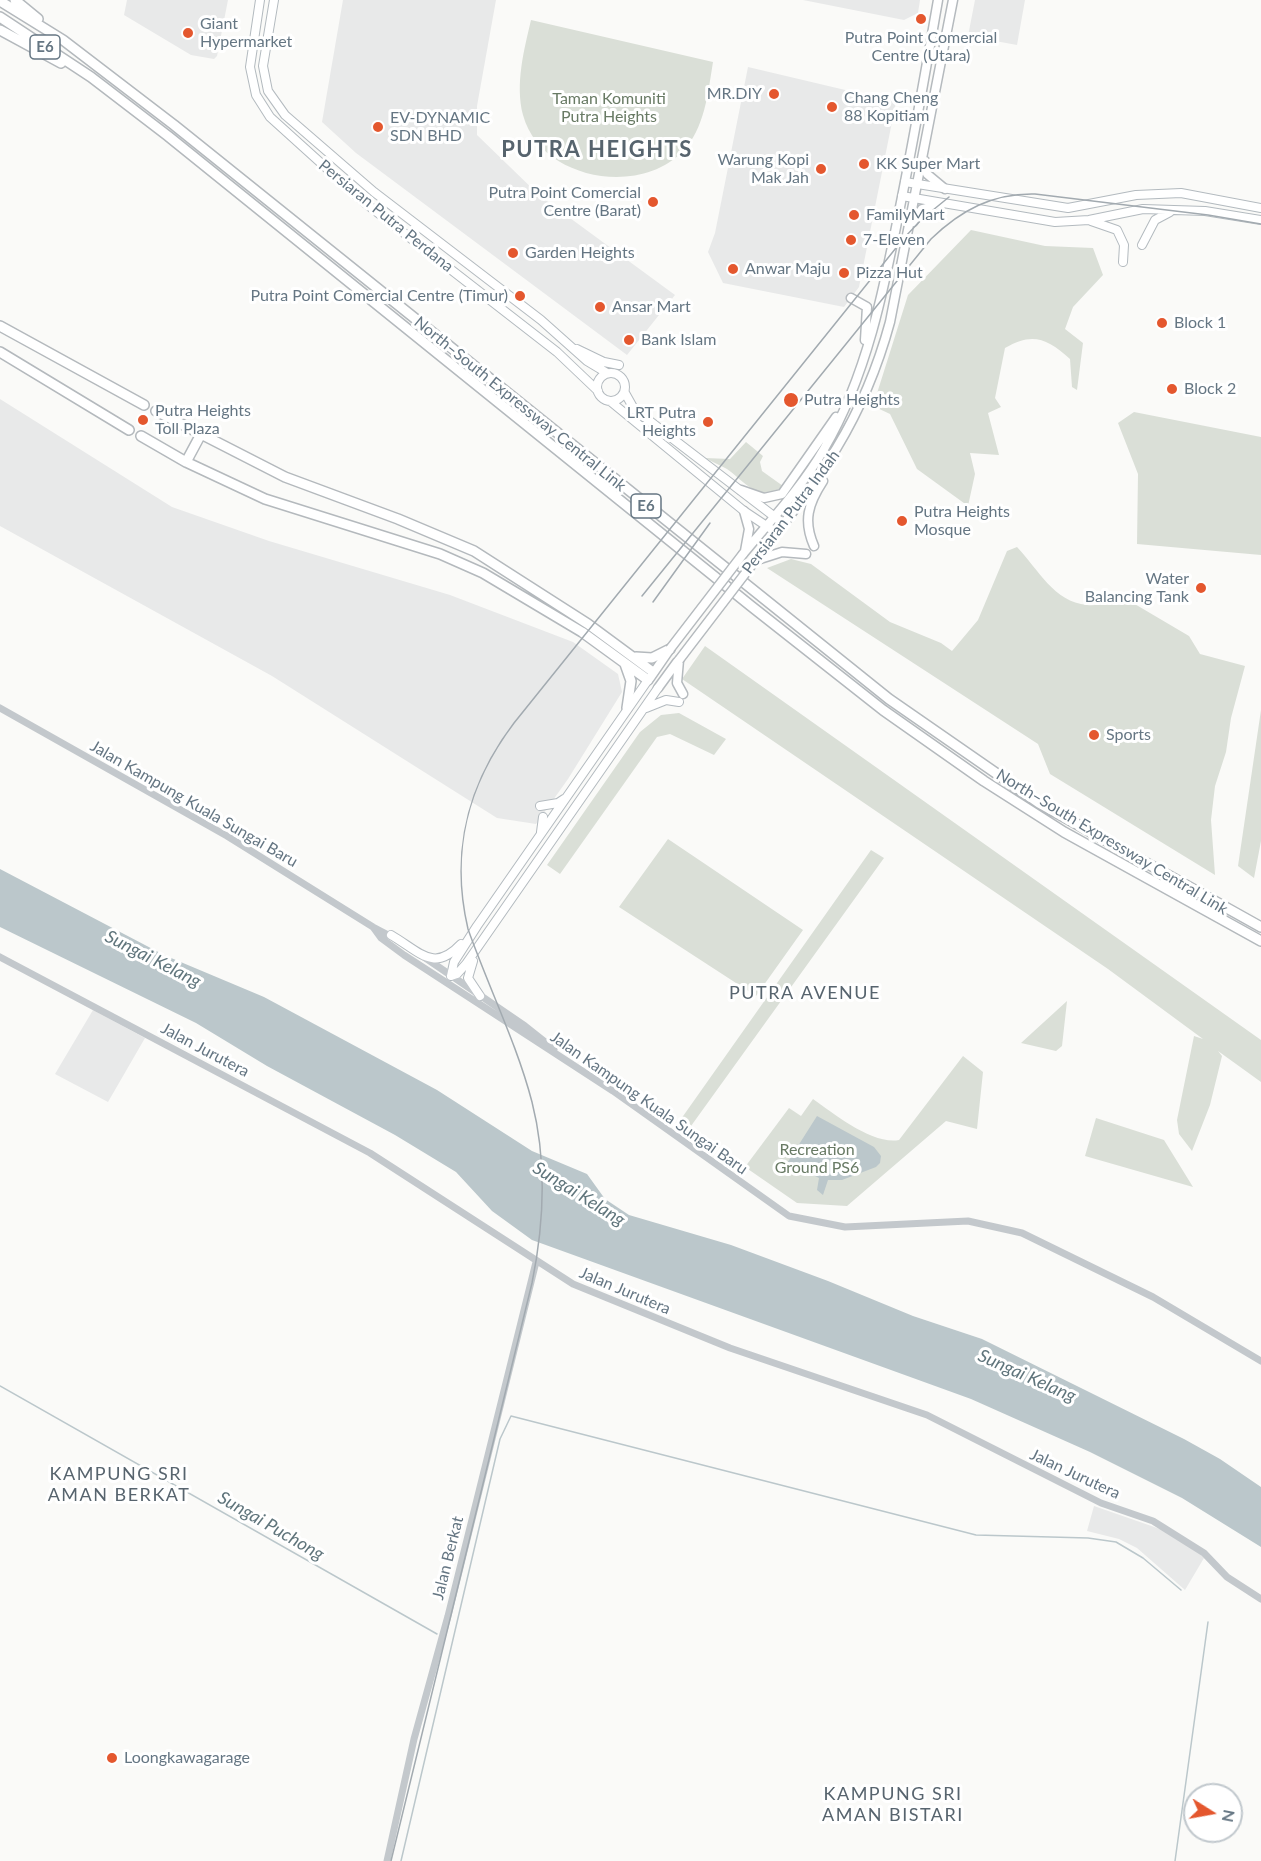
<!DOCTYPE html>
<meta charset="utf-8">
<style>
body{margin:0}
#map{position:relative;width:1261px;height:1861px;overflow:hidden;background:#fafaf8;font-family:Lato,sans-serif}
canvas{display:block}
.north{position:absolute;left:1183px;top:1783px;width:60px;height:60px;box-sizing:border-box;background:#fff;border:2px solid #c1c8cd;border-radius:50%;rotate:101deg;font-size:16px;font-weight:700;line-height:24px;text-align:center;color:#657683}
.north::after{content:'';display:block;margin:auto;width:21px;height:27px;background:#e4572e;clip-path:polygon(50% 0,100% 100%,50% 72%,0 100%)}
</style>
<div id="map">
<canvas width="1261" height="1861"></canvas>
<div class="north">N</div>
</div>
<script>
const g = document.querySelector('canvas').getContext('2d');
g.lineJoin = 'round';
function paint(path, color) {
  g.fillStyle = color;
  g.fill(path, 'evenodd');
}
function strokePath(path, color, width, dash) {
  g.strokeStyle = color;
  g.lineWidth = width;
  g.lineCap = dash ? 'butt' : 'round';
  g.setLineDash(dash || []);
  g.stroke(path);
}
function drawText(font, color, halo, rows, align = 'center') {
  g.font = font + ' Lato,sans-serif';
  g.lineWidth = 6;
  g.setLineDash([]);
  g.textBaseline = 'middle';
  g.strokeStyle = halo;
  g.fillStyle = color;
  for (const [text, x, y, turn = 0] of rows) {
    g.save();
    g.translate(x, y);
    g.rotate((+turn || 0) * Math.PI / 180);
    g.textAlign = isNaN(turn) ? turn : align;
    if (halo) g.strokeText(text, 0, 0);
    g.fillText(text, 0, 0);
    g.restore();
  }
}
const built = new Path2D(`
 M 127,0 L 228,0 L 217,56 L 214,59 L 191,55 L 124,15 Z
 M 343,0 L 496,0 L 477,106 L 477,135 L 540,196 L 675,295 L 627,355 L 356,153 L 322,122 Z
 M 803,0 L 920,0 L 918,13 L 904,20 Z
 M 975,0 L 1025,0 L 1017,45 L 968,36 Z
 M 748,67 L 896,102 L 859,287 L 844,307 L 723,283 L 708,252 L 715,233 Z
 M 0,399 L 172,507 L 269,541 L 450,595 L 573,642 L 618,674 L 622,692 L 568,779 L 536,824 L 497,818 L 272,676 L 0,526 Z
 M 93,1010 L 145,1038 L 108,1102 L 55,1074 Z
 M 1094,1506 L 1160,1529 L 1197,1550 L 1204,1558 L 1185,1590 L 1137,1548 L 1119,1539 L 1087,1531 Z`);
const green = new Path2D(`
 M 531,20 L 713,62 C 708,92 705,129 682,152 C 638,197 540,179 523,115 C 515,84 524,50 531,20 Z
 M 971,230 L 1045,246 L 1093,248 L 1103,275 L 1073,307 L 1065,329 L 1083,343 L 1077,390 L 1072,387 L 1070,359 C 1047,338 1032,332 1005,348 L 995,398 L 1001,407 L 988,413 L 999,455 L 970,453 L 975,474 L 968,506 L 917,469 L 890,414 L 873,406 L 908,295 Z
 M 1134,412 L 1261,437 L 1261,555 L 1137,544 L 1138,474 L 1118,423 Z
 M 746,442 L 763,456 L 760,462 L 762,471 L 783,486 C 763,507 744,481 727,469 C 720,465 712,462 705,458 L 730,459 Z
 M 1017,547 C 1038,569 1054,602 1087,605 C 1103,607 1118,597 1133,603 L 1189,636 L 1200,654 L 1245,666 L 1231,718 L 1226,752 L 1215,786 L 1211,820 L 1215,875 L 1050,774 L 1038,744 L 767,568 L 791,559 L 811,564 L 890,622 L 941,643 L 952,651 L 978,620 L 1007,551 Z
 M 705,646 L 1261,1040 L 1261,1082 L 1218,1051 L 1222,1056 L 1210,1105 L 1192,1151 L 1179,1134 L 1177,1120 L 1194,1036 L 1203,1039 L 1108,969 L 682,679 Z
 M 1261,710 L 1261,841 L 1254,878 L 1238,866 Z
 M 679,713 L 726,739 L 714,755 L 670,734 L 657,737 L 560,874 L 547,865 L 640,732 L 661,715 Z
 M 668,839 L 803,930 L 756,996 L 619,907 Z
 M 871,850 L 884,858 L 691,1126 L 681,1119 Z
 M 1067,1001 L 1062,1046 L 1056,1051 L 1021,1043 Z
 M 963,1056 L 983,1072 L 977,1129 L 946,1121 L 847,1206 L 797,1203 L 745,1167 L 789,1108 L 801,1116 L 813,1099 C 834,1114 873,1145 899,1140 Z
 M 1096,1118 L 1164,1140 L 1193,1187 L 1085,1156 Z`);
const water = new Path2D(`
 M 0,869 L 164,955 L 264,997 L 437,1090 L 532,1151 L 587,1174 L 605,1199 L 629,1215 L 731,1245 L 828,1281 L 913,1316 L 982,1339 L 1184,1439 L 1220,1459 L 1261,1487 L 1261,1547 L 1182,1498 L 1090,1452 L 971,1399 L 532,1240 L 492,1211 L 456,1172 L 395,1135 L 267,1066 L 196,1023 L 0,927 Z
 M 817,1116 L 874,1147 L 881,1156 L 880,1163 L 876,1167 L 842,1180 L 828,1180 L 823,1195 L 817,1190 L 819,1178 L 795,1166 L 788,1171 L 784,1168 Z`);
const stream = new Path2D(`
 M 0,1386 L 437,1634
 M 401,1861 L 500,1439 L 511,1416 L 976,1535 L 1088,1538 L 1116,1542 L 1143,1558 L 1181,1590
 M 1175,1861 L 1208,1622`);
const tertiary = new Path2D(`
 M 0,708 L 227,836 L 373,927 L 394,938
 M 373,927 L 381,938 L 404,955 L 613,1091 L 789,1216 L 845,1227 L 968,1221 L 1022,1233 L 1153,1297 L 1261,1361
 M 0,957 L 370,1153 L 573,1284 L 730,1348 L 927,1415 L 1101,1503 L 1153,1521 L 1204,1553 L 1227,1577 L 1261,1599
 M 424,957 L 525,1026 L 554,1049
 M 387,1861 L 414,1739 L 448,1616 L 536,1262`);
const secondary = new Path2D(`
 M 260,0 L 250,67 L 256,95 L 270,117 L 364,202 L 557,352 L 598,391
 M 274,0 L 263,66 L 268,91 L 285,115 L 374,192 L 541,320 L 587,361 L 607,373
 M 905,182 L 1068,208 L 1136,195 L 1181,193 L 1261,208
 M 902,196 L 1055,222 L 1089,220 L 1143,209 L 1205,211 L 1261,220
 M 1091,221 L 1117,230 L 1124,245 L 1123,262
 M 1142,245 L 1155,220 L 1170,212
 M 577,349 L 604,362 L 619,365
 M597 387a14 14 0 1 1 28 0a14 14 0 1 1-28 0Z
 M 625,393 L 634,409 L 784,524
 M 610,401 L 744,511 L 777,533
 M 646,708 L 666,700 L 679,702
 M 540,806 L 558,803 L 564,799
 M 541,832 L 543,817
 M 391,935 C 420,952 434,973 461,944
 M 473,961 L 468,978 L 480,996
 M 451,976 L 454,962 L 477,926 L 648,680
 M 451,976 L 457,974 L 466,964 L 658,688`);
const primary = new Path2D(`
 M 925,161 L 927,174 L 945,189
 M 913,222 L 922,209 L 941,204
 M 851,298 L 867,307 L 865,340
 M 741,490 L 764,498 L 782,494 L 836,417
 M 744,511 L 749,529 L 745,551
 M 814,546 C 803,521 808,504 823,481
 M 743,554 C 771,520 802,487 824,449 C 867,376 884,289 900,207 C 914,138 926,69 938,0
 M 757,560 L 782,552 L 806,554
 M 754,562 C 818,480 862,425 890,322 L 953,0
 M 679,660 L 677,683 L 683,694
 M 650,678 L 670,649
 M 658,688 L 677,662`);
const motorway = new Path2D(`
 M 15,0 L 38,19
 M 0,1 L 63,40 L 174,125 L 889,699 L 1039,803 L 1261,927
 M 0,17 L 91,77 L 168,136 L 751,606 L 883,710 L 984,781 L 1064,832 L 1261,941
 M 0,30 L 61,63
 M 0,326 L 144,405
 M 0,352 L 129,430
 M 156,411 L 285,477 L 398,519 L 474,551 L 588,624 L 653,672
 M 141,436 L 186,462 L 265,499 L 440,554 L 483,573 L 582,632 L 648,680
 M 186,462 L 201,434
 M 636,657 L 652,658 L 670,649
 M 625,664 L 631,681 L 627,708`);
const tram = new Path2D(`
 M 642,596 L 931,239 C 961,210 993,193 1035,194 L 1208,215 L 1261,224
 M 653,602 L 710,523
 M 391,1861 L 532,1283 C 544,1224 547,1161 532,1102 C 517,1044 488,986 468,929 C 450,852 467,785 514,723 L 904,238 L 922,219 L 949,197`);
const primaryBridge = new Path2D(`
 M 670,649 L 743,554
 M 679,660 L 754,562`);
const markers = [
 [921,19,6,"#e4572e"],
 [188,33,6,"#e4572e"],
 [774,94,6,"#e4572e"],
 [832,107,6,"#e4572e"],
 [378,127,6,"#e4572e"],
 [864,164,6,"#e4572e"],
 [821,169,6,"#e4572e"],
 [653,202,6,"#e4572e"],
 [854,215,6,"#e4572e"],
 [851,240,6,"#e4572e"],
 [513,253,6,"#e4572e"],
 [733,269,6,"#e4572e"],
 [844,273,6,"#e4572e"],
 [520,296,6,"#e4572e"],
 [600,307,6,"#e4572e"],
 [1162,323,6,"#e4572e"],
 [629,340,6,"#e4572e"],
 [1172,389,6,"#e4572e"],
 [791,400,8,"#e4572e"],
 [143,420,6,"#e4572e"],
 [708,422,6,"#e4572e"],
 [902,521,6,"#e4572e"],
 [1201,588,6,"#e4572e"],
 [1094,735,6,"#e4572e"],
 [112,1758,6,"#e4572e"]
];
const shields = [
 [45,47,30],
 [646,506,30]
];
const shieldNames = [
 ["E6",45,47],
 ["E6",646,506]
];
const poiNames = [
 ["Giant",200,24],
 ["Hypermarket",200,42],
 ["Putra Point Comercial",921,38,"center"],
 ["Centre (Utara)",921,56,"center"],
 ["MR.DIY",762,94,"right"],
 ["Chang Cheng",844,98],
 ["88 Kopitiam",844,116],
 ["EV-DYNAMIC",390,118],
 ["SDN BHD",390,136],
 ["Warung Kopi",809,160,"right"],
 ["Mak Jah",809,178,"right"],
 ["KK Super Mart",876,164],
 ["Putra Point Comercial",641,193,"right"],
 ["Centre (Barat)",641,211,"right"],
 ["FamilyMart",866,215],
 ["7-Eleven",863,240],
 ["Garden Heights",525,253],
 ["Anwar Maju",745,269],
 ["Pizza Hut",856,273],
 ["Putra Point Comercial Centre (Timur)",508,296,"right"],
 ["Ansar Mart",612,307],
 ["Block 1",1174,323],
 ["Bank Islam",641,340],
 ["Block 2",1184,389],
 ["Putra Heights",804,400],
 ["Putra Heights",155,411],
 ["Toll Plaza",155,429],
 ["LRT Putra",696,413,"right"],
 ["Heights",696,431,"right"],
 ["Putra Heights",914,512],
 ["Mosque",914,530],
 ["Water",1189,579,"right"],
 ["Balancing Tank",1189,597,"right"],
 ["Sports",1106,735],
 ["Loongkawagarage",124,1758]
];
const parkNames = [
 ["Taman Komuniti",609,99],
 ["Putra Heights",609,117],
 ["Recreation",817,1150],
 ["Ground PS6",817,1168]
];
const streetNames = [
 ["Persiaran Putra Perdana",386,216,39],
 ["North–South Expressway Central Link",520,404,39],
 ["Persiaran Putra Indah",791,512,-53],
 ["Jalan Kampung Kuala Sungai Baru",194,804,30],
 ["North–South Expressway Central Link",1112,842,31],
 ["Jalan Jurutera",205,1050,28],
 ["Jalan Kampung Kuala Sungai Baru",649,1103,35],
 ["Jalan Jurutera",625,1291,23],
 ["Jalan Jurutera",1075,1474,25],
 ["Jalan Berkat",448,1558,-76]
];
const waterNames = [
 ["Sungai Kelang",153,959,27],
 ["Sungai Kelang",579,1194,32],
 ["Sungai Kelang",1027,1376,24],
 ["Sungai Puchong",271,1526,30]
];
const neighbourhoodNames = [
 ["PUTRA AVENUE",805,993],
 ["KAMPUNG SRI",119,1474],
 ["AMAN BERKAT",119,1495],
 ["KAMPUNG SRI",893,1794],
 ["AMAN BISTARI",893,1815]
];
const districtNames = [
 ["PUTRA HEIGHTS",597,150]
];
paint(built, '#e8e9e9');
paint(green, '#dadfd7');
paint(water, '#bbc7cb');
strokePath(stream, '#bbc7cb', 1.5);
strokePath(secondary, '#b3babf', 10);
strokePath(primary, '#b5babe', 11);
strokePath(motorway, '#b4b9bd', 12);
strokePath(tertiary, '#c3c8cc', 7);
strokePath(secondary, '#fff', 8);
strokePath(primary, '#fff', 8);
strokePath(motorway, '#fff', 9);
strokePath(tram, '#a2aab0', 1.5);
strokePath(primaryBridge, '#b5babe', 11, []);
strokePath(primaryBridge, '#fff', 8);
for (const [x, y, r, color] of markers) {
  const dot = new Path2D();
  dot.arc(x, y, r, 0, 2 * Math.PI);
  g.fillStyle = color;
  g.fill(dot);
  strokePath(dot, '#fff', 2);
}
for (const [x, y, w] of shields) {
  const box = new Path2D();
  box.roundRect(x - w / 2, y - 12, w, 24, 4.5);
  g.fillStyle = '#fff';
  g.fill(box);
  strokePath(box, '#657683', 1.5);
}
drawText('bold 15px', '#657683', null, shieldNames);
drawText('16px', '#657683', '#fff', poiNames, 'left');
drawText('16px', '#687a64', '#fff', parkNames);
drawText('16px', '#657683', '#fff', streetNames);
drawText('italic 18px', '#60757c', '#fff', waterNames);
g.letterSpacing = '1.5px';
drawText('18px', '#57646e', '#fff', neighbourhoodNames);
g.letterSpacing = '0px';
g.letterSpacing = '1.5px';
drawText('bold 22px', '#57646e', '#fff', districtNames);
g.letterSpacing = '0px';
</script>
